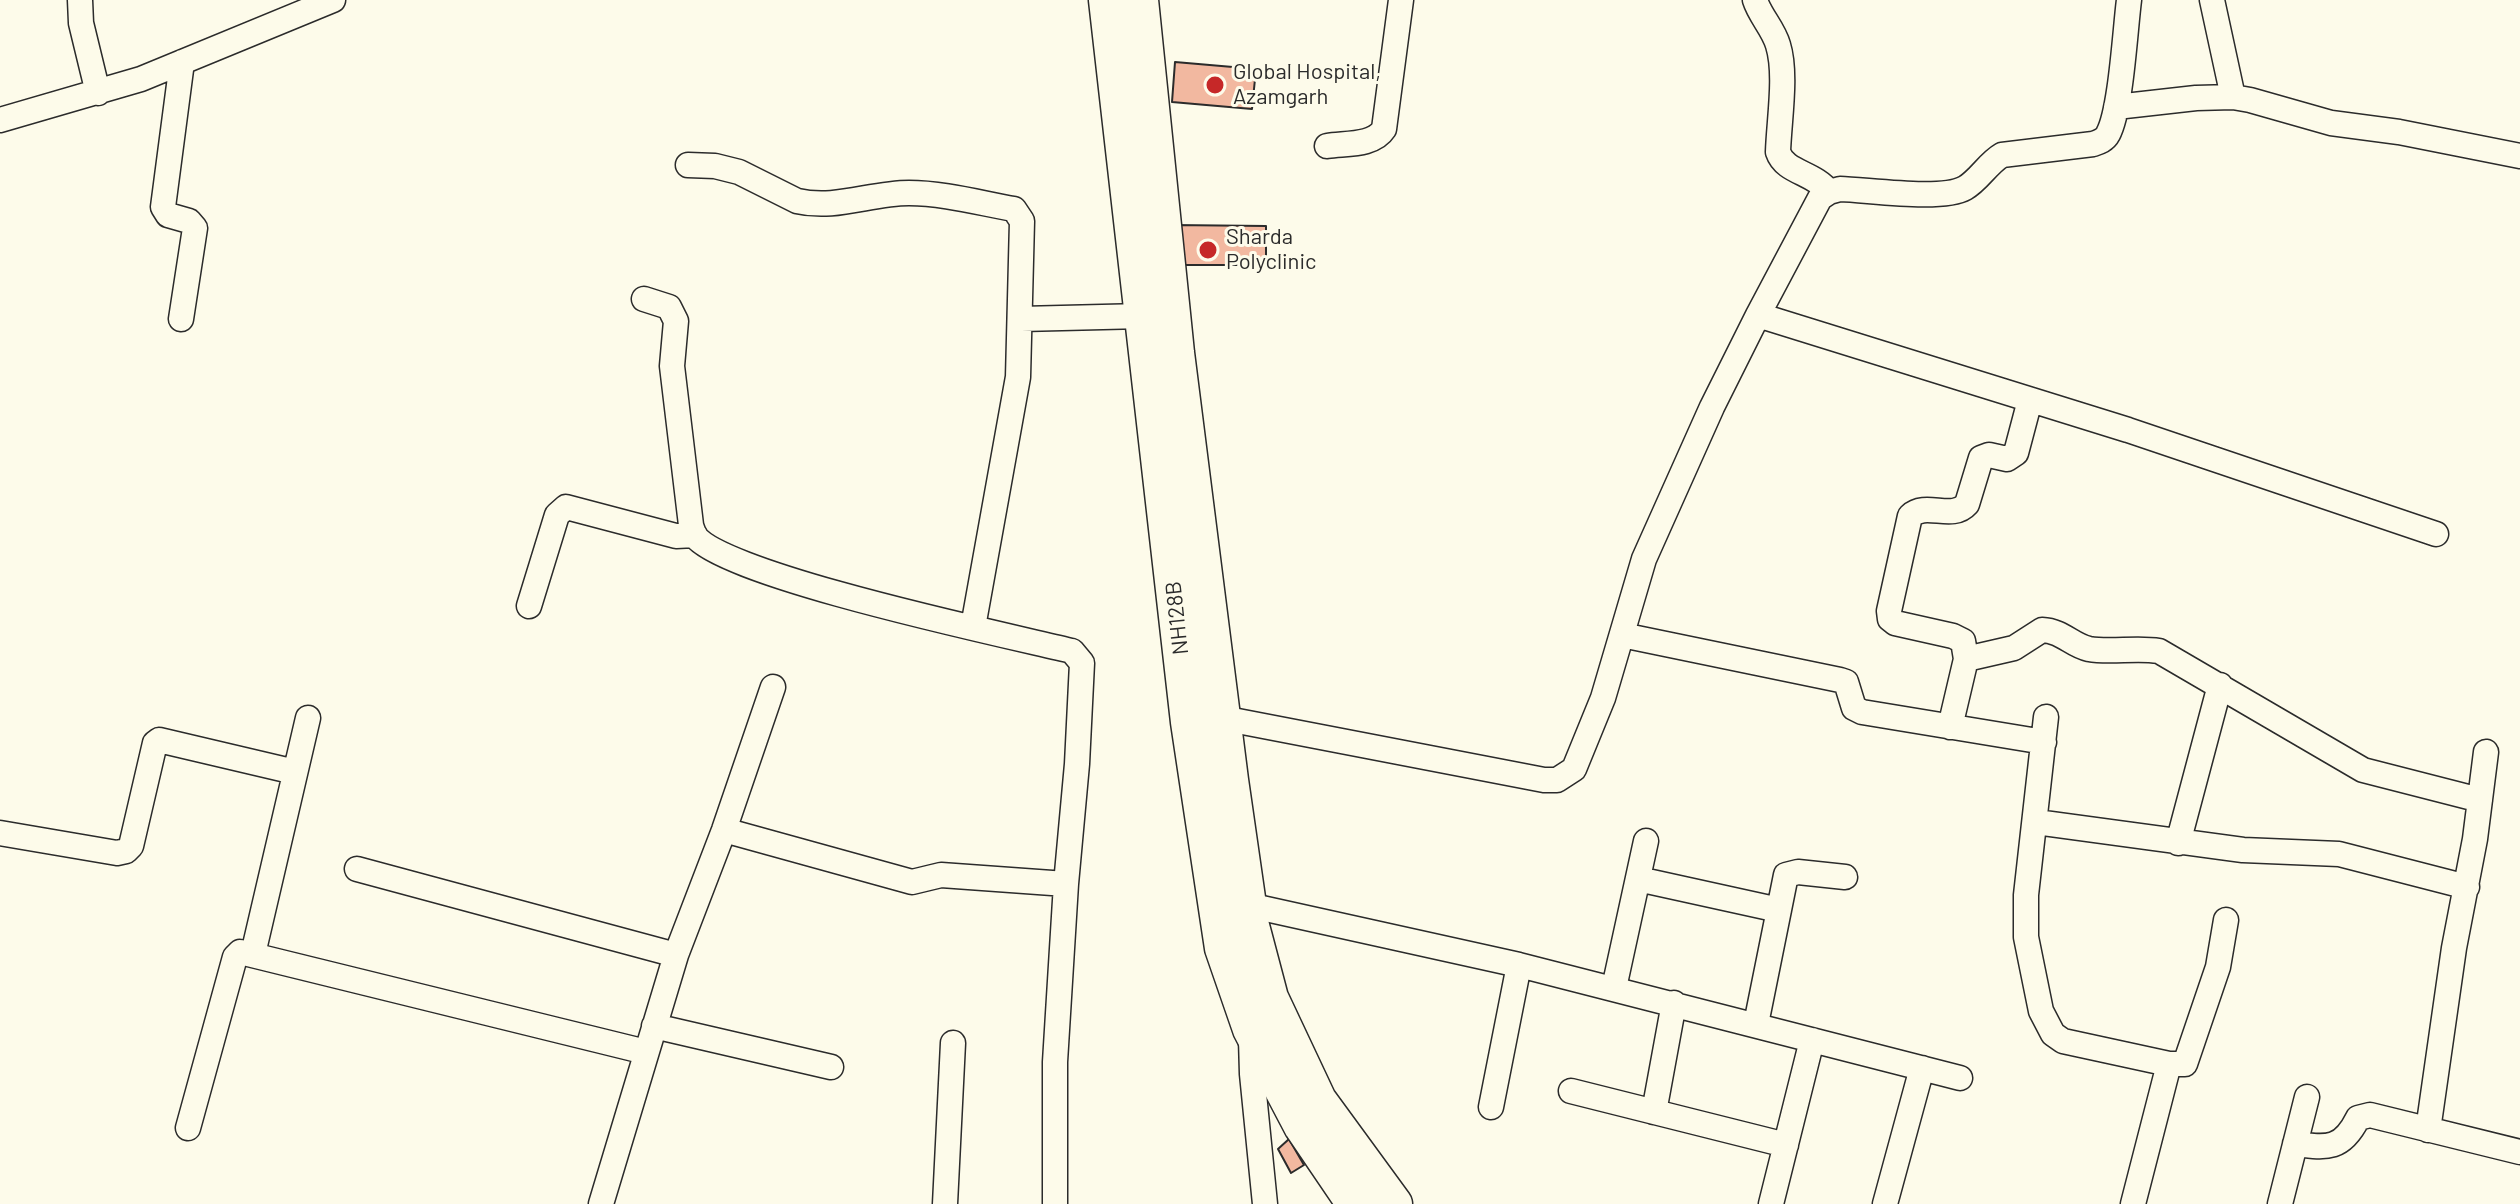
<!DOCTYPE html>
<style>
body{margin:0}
canvas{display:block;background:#fdfbea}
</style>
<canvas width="2520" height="1204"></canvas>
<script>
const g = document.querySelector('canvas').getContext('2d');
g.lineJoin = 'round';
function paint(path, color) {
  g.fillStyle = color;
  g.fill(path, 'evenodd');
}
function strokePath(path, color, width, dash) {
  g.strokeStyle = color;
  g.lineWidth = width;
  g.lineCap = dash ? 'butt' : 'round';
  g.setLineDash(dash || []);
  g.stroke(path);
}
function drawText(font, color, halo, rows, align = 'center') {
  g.font = font + ' Barlow,sans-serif';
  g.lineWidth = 6;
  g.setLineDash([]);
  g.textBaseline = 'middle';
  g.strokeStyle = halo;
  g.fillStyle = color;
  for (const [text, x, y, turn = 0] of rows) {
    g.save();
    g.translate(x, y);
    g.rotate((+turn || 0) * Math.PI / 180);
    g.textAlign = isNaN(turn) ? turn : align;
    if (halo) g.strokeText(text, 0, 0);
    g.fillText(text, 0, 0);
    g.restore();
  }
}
const building = new Path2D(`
 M 1175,62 L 1256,69 L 1252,109 L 1172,102 Z
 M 1172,225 L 1266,226 L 1266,265 L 1172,265 Z
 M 1289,1139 L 1304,1165 L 1291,1173 L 1278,1149 Z`);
const minor = new Path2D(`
 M 80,0 L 81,23 L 98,93
 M 1755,0 C 1760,16 1773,28 1778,45 C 1787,74 1779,120 1778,152 C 1785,173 1814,172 1829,192
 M 2212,0 L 2233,97
 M 2116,107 L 2196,98 L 2233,97 L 2250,100 L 2331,123 L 2399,132 L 2520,156
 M 0,120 L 141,79 L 333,0
 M 1327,146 C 1346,143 1373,146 1384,129 L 1401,0
 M 688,165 L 715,166 L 739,172 L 797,201 C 836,210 870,193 909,193 C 943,193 980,203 1014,209 L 1022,221 L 1018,377 L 973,627
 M 644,299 L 669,307 L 676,321 L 672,366 L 691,525 C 691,526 694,534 695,536 C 725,576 1010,636 1072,651 L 1082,663 L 1077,764 L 1066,884 L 1055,1062 L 1055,1204
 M 1758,315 L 2128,430 L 2436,534
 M 181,319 L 195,228 L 189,221 L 168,215 L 163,207 L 182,62
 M 1021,319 L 1143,316
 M 529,606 L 557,515 L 566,507 L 676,536 L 695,535
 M 1622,635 L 1840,680 L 1846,682 L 1854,708 L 1862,712 L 2044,742
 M 1966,659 L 2014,648 L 2042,630 C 2063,631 2071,645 2089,649 C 2111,653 2136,647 2159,651 L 2363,770 L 2480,800
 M 2046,717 L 2026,895 L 2026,937 L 2041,1011 L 2053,1034 L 2063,1041 L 2169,1064 L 2185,1064 L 2218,967 L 2226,920
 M 1222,718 L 1544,780 L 1557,780 L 1574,769 L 1603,698 L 1644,559 L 1712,407 L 1758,315 L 1820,198 L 1829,192 L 1840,189 C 1870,190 1942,201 1965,188 C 1979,180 1988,163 2002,155 L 2093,144 C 2099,142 2105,140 2108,134 C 2121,110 2125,31 2129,0
 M 1950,727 L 1966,659 L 1963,641 L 1953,636 L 1895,623 L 1890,619 L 1889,611 L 1910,516 C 1926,501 1952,521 1967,504 L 1981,458 L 1989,455 L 2007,459 L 2016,453 L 2030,400
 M 2036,822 L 2243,850 L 2339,854 L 2467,887
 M 724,830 L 912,882 L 941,875 L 1066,884
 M 0,833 L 117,853 L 126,851 L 131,846 L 155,743 L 159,740 L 295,772
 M 2178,843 L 2220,685
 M 357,869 L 676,955
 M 1638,879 L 1779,910
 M 1248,905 L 1519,965 L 1960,1078
 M 253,954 L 308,718
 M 1614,988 L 1646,841
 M 1756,1024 L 1786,875 L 1798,872 L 1845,877
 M 654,1026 L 831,1067
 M 1251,1039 L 1252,1074 L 1265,1204
 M 1571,1091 L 1786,1145
 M 1491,1107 L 1519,965
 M 1654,1112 L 1674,1003
 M 188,1128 L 235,957 L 240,952 L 646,1052
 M 2428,1130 L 2454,948 L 2475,839 L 2486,752
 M 2295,1144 C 2328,1148 2342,1150 2358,1118 L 2370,1115 L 2520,1152
 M 601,1204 L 676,955 L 724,830 L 773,687
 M 945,1204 L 953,1043
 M 1771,1204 L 1812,1040
 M 1885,1204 L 1922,1068
 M 2133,1204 L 2169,1064
 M 2280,1204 L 2307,1097`);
const highway = new Path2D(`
 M 1107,0 L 1189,722 L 1223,948 L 1251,1029 L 1302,1126 L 1355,1204
 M 1140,0 L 1176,353 L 1230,780 L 1251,926 L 1270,998 L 1318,1100 L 1394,1204`);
const markers = [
 [1215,85,10,"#c62828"],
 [1208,250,10,"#c62828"]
];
const poiNames = [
 ["Global Hospital,",1233,72],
 ["Azamgarh",1233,97],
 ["Sharda",1226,237],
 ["Polyclinic",1226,262]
];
const streetNames = [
 ["NH128B",1177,618,-96]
];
paint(building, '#f2b8a0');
strokePath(building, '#2b2b2b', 2);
strokePath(minor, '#2b2b2b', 27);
strokePath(highway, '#2b2b2b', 39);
strokePath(minor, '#fdfbea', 24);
strokePath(highway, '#fdfbea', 36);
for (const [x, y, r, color] of markers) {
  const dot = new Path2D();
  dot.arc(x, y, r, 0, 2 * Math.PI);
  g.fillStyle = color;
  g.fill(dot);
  strokePath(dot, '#fdfbea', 3);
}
drawText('22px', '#2b2b2b', '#fdfbea', poiNames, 'left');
drawText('22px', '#2b2b2b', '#fdfbea', streetNames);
</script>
